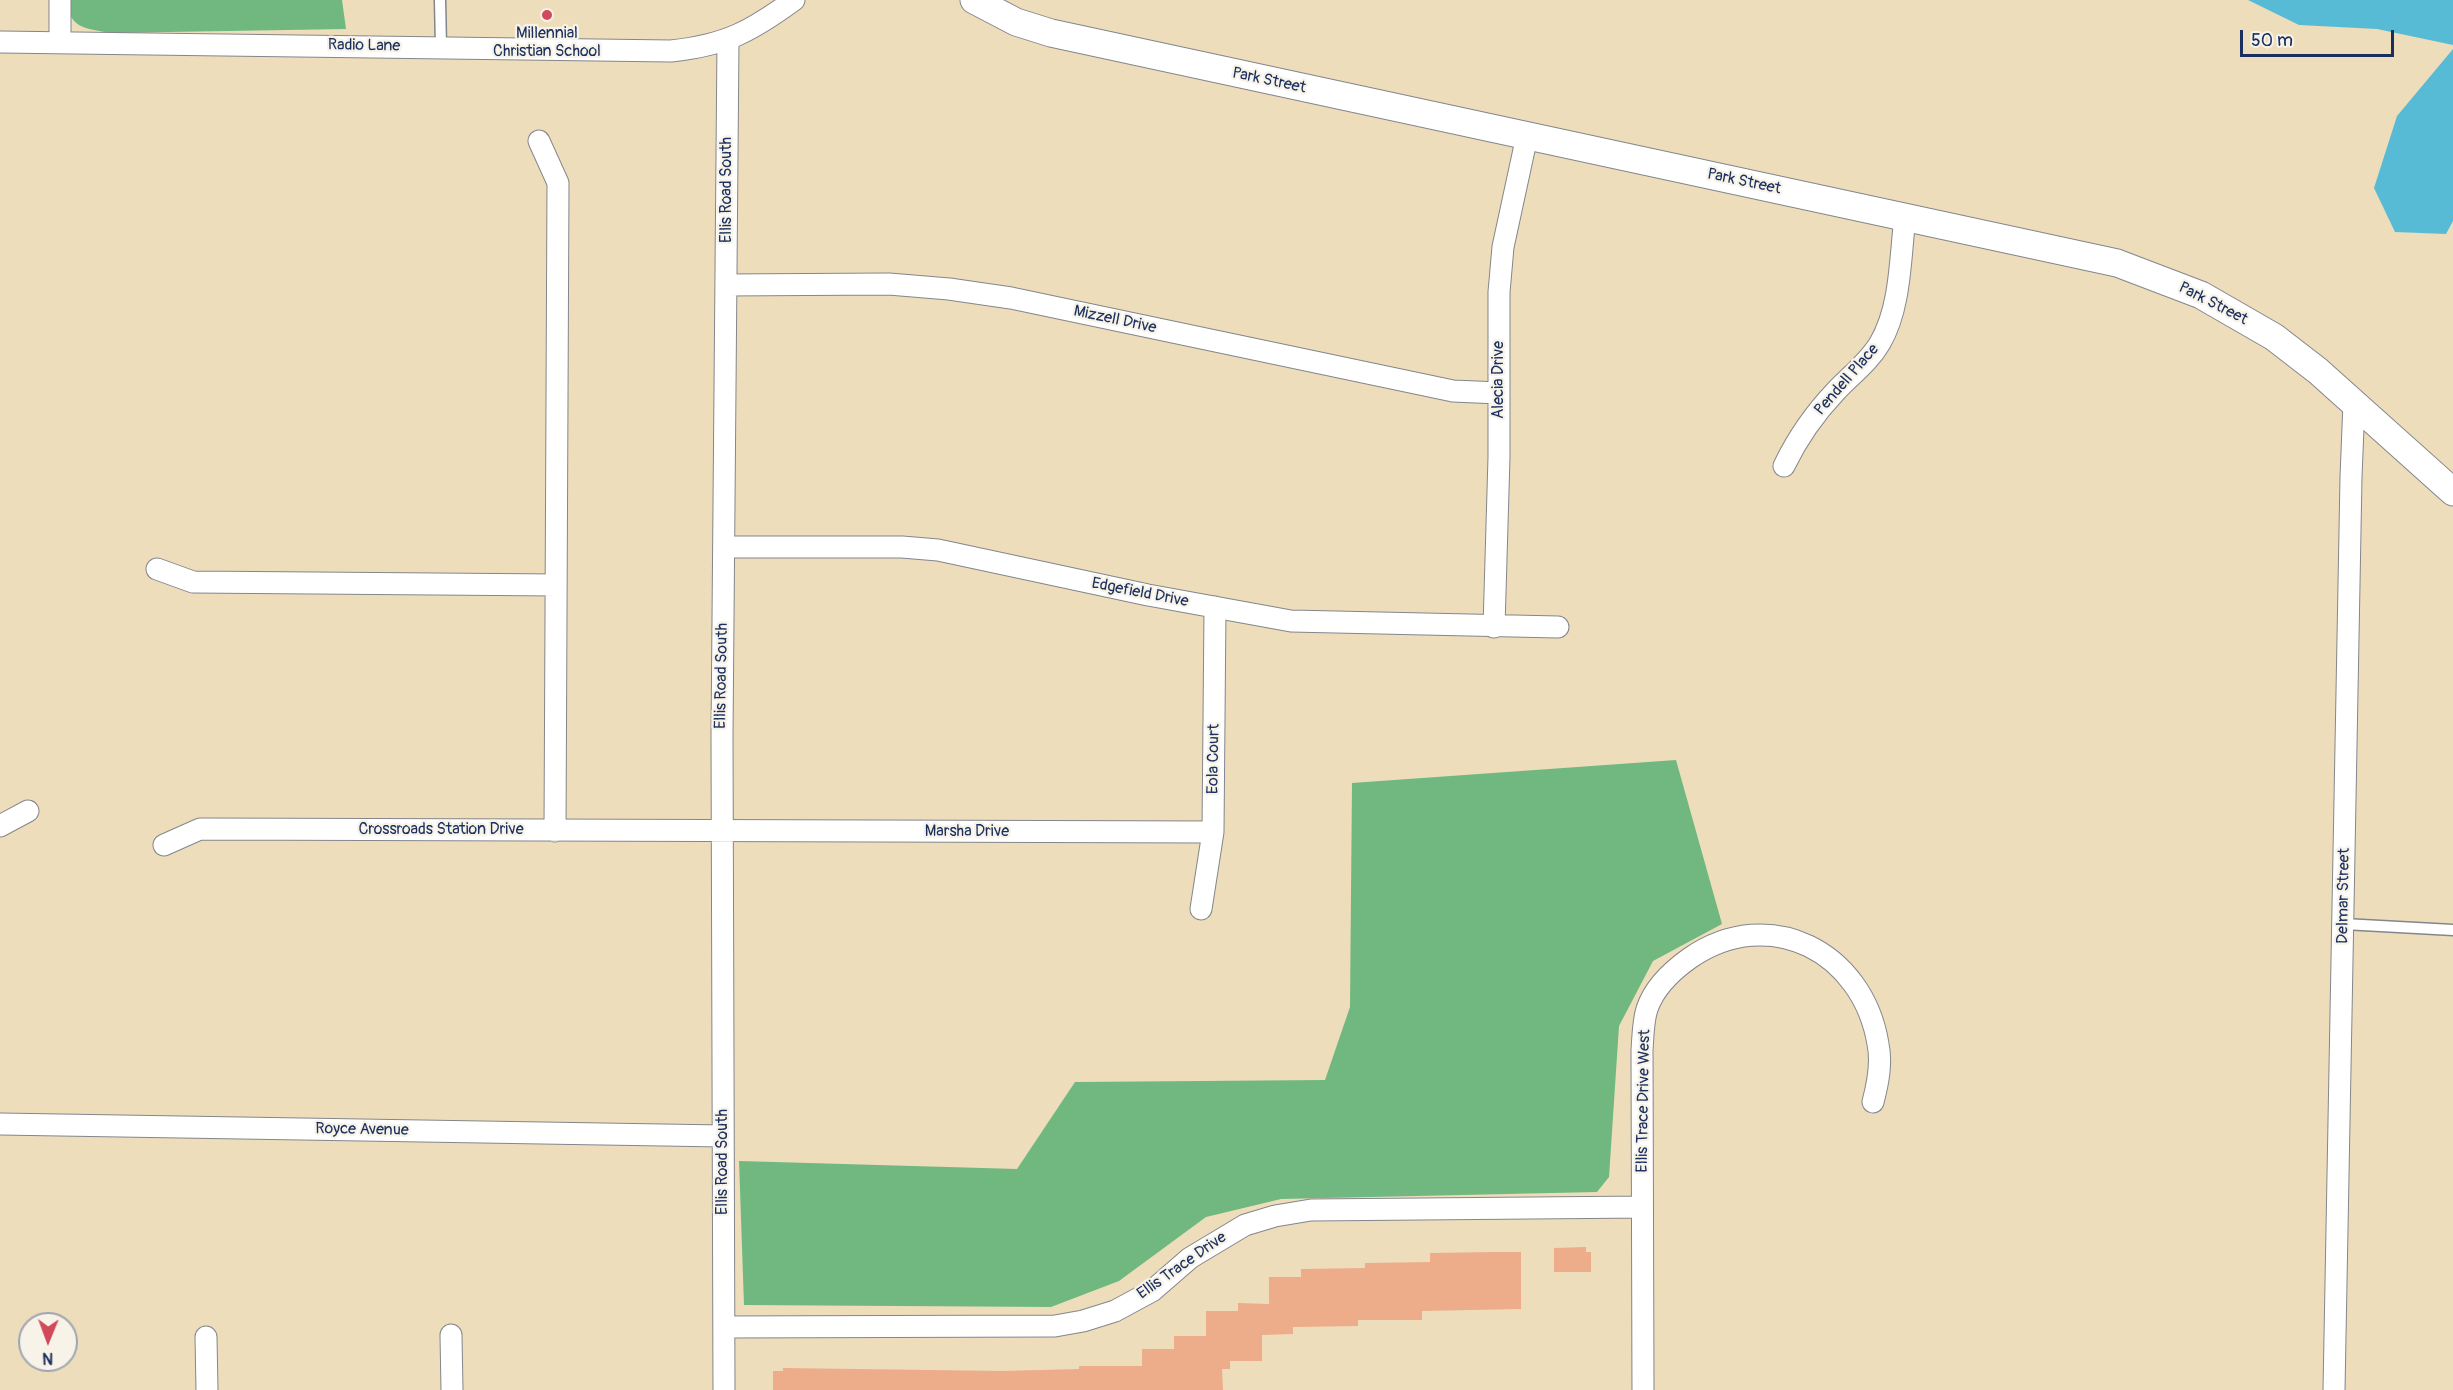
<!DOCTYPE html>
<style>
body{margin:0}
#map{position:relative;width:2453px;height:1390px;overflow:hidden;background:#edddbb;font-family:Pangolin,sans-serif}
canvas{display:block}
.north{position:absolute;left:18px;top:1312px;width:60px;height:60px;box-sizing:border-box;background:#f7f3e8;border:2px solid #9fa5b1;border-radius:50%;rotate:181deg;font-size:16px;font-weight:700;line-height:24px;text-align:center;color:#1b2f5e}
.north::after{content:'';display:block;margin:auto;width:21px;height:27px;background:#d1495b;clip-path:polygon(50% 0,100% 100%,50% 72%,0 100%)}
.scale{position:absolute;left:2240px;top:30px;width:154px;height:27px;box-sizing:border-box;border:3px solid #1b2f5e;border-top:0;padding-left:8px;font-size:18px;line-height:21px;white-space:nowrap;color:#1b2f5e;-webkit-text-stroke:4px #f7f3e8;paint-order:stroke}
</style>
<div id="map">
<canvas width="2453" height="1390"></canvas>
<div class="north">N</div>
<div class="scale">50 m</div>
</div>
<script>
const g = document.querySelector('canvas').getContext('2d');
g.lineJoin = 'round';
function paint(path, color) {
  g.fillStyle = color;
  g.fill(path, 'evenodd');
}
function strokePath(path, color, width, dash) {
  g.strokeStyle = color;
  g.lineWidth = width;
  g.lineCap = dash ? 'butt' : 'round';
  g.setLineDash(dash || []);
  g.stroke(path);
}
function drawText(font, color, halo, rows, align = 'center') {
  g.font = font + ' Pangolin,sans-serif';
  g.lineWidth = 4.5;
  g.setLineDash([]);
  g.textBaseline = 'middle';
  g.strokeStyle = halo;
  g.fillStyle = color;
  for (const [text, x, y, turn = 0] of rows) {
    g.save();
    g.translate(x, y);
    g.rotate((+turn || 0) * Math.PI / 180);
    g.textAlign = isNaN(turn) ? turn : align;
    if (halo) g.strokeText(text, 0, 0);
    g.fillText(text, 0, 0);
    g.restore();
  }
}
const forest = new Path2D(`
 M 68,0 L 342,0 L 346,29 L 109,33 C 86,28 68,29 68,0 Z
 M 1676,760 L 1722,924 L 1653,961 L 1619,1026 L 1609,1177 L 1597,1192 L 1281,1199 L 1206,1217 L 1119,1281 L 1051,1307 L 744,1305 L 739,1161 L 1017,1169 L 1075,1082 L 1325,1080 L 1350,1007 L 1352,783 Z`);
const water = new Path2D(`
 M 2248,0 L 2453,0 L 2453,45 L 2377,29 L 2299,25 Z
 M 2453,49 L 2453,221 L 2446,234 L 2395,232 L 2374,188 L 2397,116 Z`);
const building = new Path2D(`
 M 1586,1247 L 1586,1252 L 1591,1252 L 1591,1272 L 1554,1272 L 1554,1248 Z
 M 1497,1252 L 1521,1252 L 1521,1309 L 1422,1311 L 1422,1320 L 1358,1320 L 1358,1326 L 1293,1327 L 1293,1334 L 1262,1335 L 1262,1361 L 1230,1361 L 1230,1369 L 1222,1369 L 1223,1390 L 773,1390 L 773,1371 L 783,1371 L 783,1368 L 1002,1371 L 1079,1369 L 1079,1366 L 1142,1366 L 1142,1349 L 1174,1349 L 1174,1336 L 1206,1336 L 1206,1311 L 1238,1311 L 1238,1303 L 1269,1304 L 1269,1277 L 1301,1277 L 1301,1269 L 1365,1268 L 1365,1263 L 1430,1262 L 1430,1253 Z`);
const service = new Path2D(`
 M 440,0 L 441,47
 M 2344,924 L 2453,930`);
const minor = new Path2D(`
 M 60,0 L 60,42
 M 0,42 L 671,51 C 726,45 750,32 794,0
 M 539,141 L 558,183 L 555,831
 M 726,285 L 889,284 L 949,289 L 1011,298 L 1453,391 L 1499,393
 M 1784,466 C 1797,439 1815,413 1836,391 C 1851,375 1869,362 1880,343 C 1901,307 1900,258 1905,217
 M 724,547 L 902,547 L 938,550 L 1148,595 L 1291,621 L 1558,627
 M 157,569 L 193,582 L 556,585
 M 1494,627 L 1499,457 L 1499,292 L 1503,247 L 1527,136
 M 0,826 L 28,811
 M 164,845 L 200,829 L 1213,832
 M 1201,909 L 1213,832 L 1215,607
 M 0,1124 L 723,1136
 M 724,1327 L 1055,1326 L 1083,1321 L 1115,1311 L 1152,1291 L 1190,1258 L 1245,1225 L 1275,1216 L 1311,1210 L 1642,1207
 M 451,1335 L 452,1390
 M 206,1337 L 207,1390
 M 724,1390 L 722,735 L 728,40
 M 1643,1390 L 1642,1050 C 1643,1037 1643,1021 1647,1009 C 1654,988 1673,970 1690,958 C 1770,903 1863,952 1878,1044 C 1882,1063 1878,1083 1873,1102
 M 2334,1390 L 2351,477 L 2354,403`);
const tertiary = new Path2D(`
 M 974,0 L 1016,22 L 1051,33 L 2117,263 L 2201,295 L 2274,337 L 2318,371 L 2453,492`);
const markers = [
 [547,15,6,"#d1495b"]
];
const poiNames = [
 ["Millennial",547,34],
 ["Christian School",547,52]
];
const streetNames = [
 ["Radio Lane",364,46,1],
 ["Park Street",1269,81,12],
 ["Park Street",1744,182,12],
 ["Ellis Road South",727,190,-90],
 ["Park Street",2213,304,27],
 ["Mizzell Drive",1115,320,12],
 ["Alecia Drive",1499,380,-90],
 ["Pendell Place",1847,380,-49],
 ["Edgefield Drive",1140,593,11],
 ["Ellis Road South",722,676,-89],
 ["Eola Court",1214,759,-89],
 ["Crossroads Station Drive",441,830],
 ["Marsha Drive",967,832],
 ["Delmar Street",2344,896,-89],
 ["Ellis Trace Drive West",1644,1101,-89],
 ["Royce Avenue",362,1130,1],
 ["Ellis Road South",723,1162,-90],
 ["Ellis Trace Drive",1182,1266,-35]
];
paint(forest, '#70b87f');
paint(water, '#58bbd6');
paint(building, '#edac8a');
strokePath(service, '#84868c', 13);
strokePath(minor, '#84868c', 23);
strokePath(tertiary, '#84868c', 29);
strokePath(service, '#fff', 10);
strokePath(minor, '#fff', 21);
strokePath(tertiary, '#fff', 27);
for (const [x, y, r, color] of markers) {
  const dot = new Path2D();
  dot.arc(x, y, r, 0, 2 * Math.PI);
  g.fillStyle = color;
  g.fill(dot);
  strokePath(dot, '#f7f3e8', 2);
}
drawText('16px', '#1b2f5e', '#f7f3e8', poiNames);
drawText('16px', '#1b2f5e', '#f7f3e8', streetNames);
</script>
